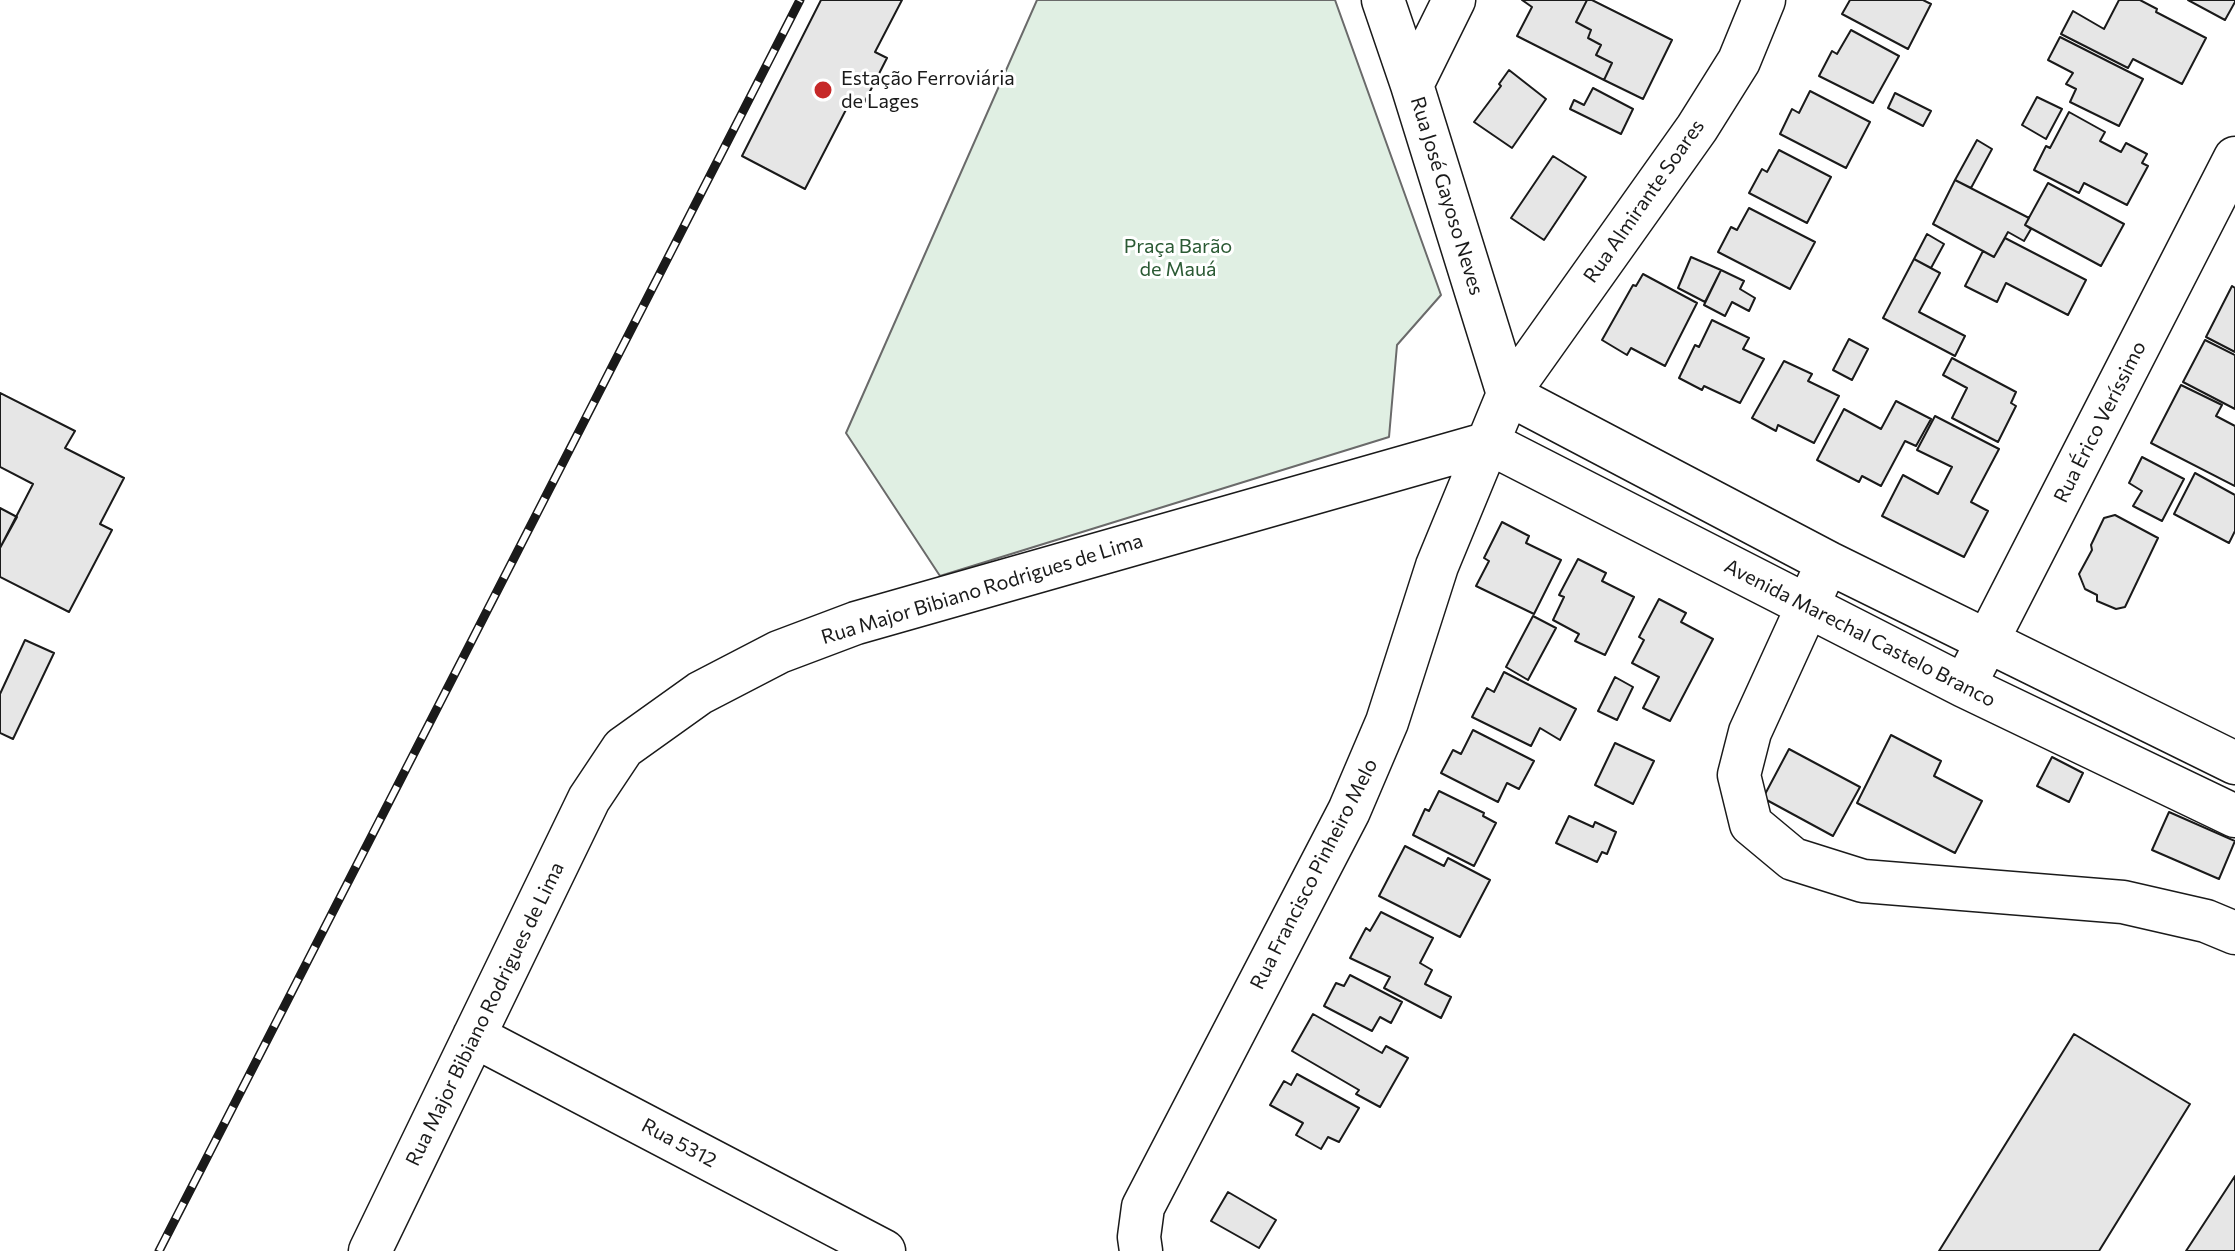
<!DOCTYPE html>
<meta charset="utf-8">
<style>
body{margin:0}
canvas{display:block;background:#fff}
</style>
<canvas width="2235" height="1251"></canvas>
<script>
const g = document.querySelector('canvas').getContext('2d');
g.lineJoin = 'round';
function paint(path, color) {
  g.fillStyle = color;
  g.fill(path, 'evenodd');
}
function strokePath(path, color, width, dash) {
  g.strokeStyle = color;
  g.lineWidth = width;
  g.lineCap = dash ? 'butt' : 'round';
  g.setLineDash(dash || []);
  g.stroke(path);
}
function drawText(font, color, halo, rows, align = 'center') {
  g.font = font + ' Commissioner,sans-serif';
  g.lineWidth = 6;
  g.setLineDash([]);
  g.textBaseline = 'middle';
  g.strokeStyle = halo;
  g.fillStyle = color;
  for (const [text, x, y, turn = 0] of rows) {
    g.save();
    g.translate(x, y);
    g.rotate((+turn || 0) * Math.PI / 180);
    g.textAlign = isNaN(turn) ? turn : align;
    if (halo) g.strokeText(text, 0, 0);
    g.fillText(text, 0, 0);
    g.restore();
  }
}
const green = new Path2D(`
 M 1037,0 L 1335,0 L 1441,295 L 1397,345 L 1389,437 L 940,576 L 846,433 Z`);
const building = new Path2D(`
 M 821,0 L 902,0 L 875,52 L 887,58 L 863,105 L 851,100 L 805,189 L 742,156 Z
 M 1522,0 L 1587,0 L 1576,22 L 1591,30 L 1588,38 L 1601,45 L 1596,55 L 1612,63 L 1604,80 L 1517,36 L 1532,7 Z
 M 1587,0 L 1592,0 L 1672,40 L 1643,99 L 1604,80 L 1612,63 L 1596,55 L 1601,45 L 1588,38 L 1591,30 L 1576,22 Z
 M 1850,0 L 1923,0 L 1931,4 L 1908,49 L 1842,14 Z
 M 2119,0 L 2140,0 L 2157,9 L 2156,12 L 2206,38 L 2182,84 L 2133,59 L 2128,68 L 2061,34 L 2073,11 L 2104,29 Z
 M 2188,0 L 2235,0 L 2235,2 L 2225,20 Z
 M 1851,30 L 1899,56 L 1873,103 L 1819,76 L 1832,51 L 1837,54 Z
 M 2060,37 L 2143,79 L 2119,126 L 2070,102 L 2076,89 L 2066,84 L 2073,73 L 2048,60 Z
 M 1509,70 L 1546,99 L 1512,148 L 1474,122 L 1501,86 L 1499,84 Z
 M 1593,88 L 1633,109 L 1621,134 L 1570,109 L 1574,100 L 1584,105 Z
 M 1810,91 L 1870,122 L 1846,168 L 1780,134 L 1792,109 L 1799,113 Z
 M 1895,93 L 1931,111 L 1923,126 L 1888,108 Z
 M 2037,97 L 2062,109 L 2046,139 L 2022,125 Z
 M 2069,112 L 2105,132 L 2100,141 L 2121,152 L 2126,143 L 2147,154 L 2142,163 L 2148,166 L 2127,205 L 2084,183 L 2079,193 L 2034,170 L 2046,146 L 2050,148 Z
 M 1977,140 L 1992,149 L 1971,188 L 1955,180 Z
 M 1779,150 L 1831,177 L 1807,223 L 1749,193 L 1762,169 L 1767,172 Z
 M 1553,156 L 1586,177 L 1544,240 L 1511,218 Z
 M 1955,180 L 2029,218 L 2025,225 L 2031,229 L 2024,241 L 2008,232 L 1994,257 L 1933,224 Z
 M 2048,183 L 2124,224 L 2101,266 L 2025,225 Z
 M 1749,208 L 1815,242 L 1790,289 L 1718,252 L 1731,227 L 1737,230 Z
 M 1927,234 L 1944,244 L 1931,268 L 1914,259 Z
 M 2005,238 L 2086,280 L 2068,315 L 2006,283 L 1997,302 L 1965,286 L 1983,251 L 1994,257 Z
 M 1691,257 L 1721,270 L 1705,302 L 1678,288 Z
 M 1914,259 L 1940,273 L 1919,312 L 1965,336 L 1955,356 L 1883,318 Z
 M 1721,270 L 1744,281 L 1740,289 L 1755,298 L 1749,311 L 1732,302 L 1725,316 L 1704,305 Z
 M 1643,274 L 1697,303 L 1665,366 L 1631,348 L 1627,355 L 1602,340 L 1633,285 L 1636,286 Z
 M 2232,286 L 2235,288 L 2235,352 L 2206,337 Z
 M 1712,320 L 1749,338 L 1743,349 L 1764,359 L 1740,403 L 1704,386 L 1702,390 L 1679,378 L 1695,345 L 1699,347 Z
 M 1849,339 L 1868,349 L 1852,380 L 1833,370 Z
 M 2205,340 L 2235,355 L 2235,409 L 2183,382 Z
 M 1952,358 L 2016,392 L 2011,403 L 2016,406 L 1998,442 L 1952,418 L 1967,388 L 1943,375 Z
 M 1784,361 L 1812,374 L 1808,381 L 1839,396 L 1814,443 L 1778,425 L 1776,431 L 1752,418 Z
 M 2181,385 L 2222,405 L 2216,416 L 2235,426 L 2235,486 L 2151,443 Z
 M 0,393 L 75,431 L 65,448 L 124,478 L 100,524 L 112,530 L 69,612 L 0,577 L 0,548 L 33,484 L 0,467 Z
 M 1896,401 L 1931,419 L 1916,446 L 1905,441 L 1881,486 L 1862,476 L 1859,482 L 1817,460 L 1844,409 L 1881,429 Z
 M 1935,416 L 1999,449 L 1971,502 L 1988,511 L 1964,557 L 1882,516 L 1903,475 L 1938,494 L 1952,467 L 1917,450 Z
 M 2142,457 L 2184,479 L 2162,521 L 2133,506 L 2142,491 L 2129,483 Z
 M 2195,473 L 2235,495 L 2235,531 L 2229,543 L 2174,514 Z
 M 0,508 L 17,517 L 0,548 Z
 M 2115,515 L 2158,538 L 2125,607 L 2116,609 L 2097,601 L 2097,595 L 2085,589 L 2079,574 L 2092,550 L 2091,545 L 2104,518 Z
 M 1502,522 L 1529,536 L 1526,543 L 1561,560 L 1534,614 L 1476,586 L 1489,561 L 1484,558 Z
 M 1578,559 L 1606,573 L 1602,581 L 1634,597 L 1605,655 L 1575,641 L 1579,634 L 1553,620 L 1564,597 L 1559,595 Z
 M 1659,599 L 1686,613 L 1681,622 L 1713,639 L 1670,721 L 1643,708 L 1659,677 L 1632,663 L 1644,640 L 1639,637 Z
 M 1533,616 L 1556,628 L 1528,680 L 1506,667 Z
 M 25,640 L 54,653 L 13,739 L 0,733 L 0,694 Z
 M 1504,672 L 1576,709 L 1560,740 L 1540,728 L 1531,746 L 1472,717 L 1487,688 L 1494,692 Z
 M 1615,677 L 1633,687 L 1617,720 L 1598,711 Z
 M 1473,730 L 1534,761 L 1519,789 L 1507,783 L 1498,802 L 1441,773 L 1453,750 L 1461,754 Z
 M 1891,735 L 1941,761 L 1934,776 L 1982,801 L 1955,853 L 1857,803 Z
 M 1615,743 L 1654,761 L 1633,804 L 1595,785 Z
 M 1789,749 L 1860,787 L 1833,836 L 1763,798 Z
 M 2052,757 L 2083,773 L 2069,802 L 2037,786 Z
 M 1439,791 L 1484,813 L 1483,816 L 1496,823 L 1474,866 L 1413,835 L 1425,809 L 1429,811 Z
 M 2169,812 L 2235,841 L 2219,879 L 2152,850 Z
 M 1569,816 L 1593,827 L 1595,822 L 1616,832 L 1607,854 L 1602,852 L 1597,862 L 1556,843 Z
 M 1405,846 L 1444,866 L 1448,858 L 1490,880 L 1460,937 L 1379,896 Z
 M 1381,912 L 1433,938 L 1420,963 L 1432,970 L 1425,984 L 1451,997 L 1441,1018 L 1384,988 L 1390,977 L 1350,958 L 1366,928 L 1370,931 Z
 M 1350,975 L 1402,1002 L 1391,1023 L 1380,1017 L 1372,1031 L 1324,1006 L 1336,983 L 1344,986 Z
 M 1313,1014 L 1382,1053 L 1386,1046 L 1408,1058 L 1380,1107 L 1356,1094 L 1359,1090 L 1292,1051 Z
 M 2074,1034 L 2190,1104 L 2099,1251 L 1939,1251 Z
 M 1297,1074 L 1359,1108 L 1339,1142 L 1328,1137 L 1321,1149 L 1296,1135 L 1303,1123 L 1270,1105 L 1284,1081 L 1291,1085 Z
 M 2235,1176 L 2235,1251 L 2186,1251 Z
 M 1228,1192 L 1276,1220 L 1259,1248 L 1211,1221 Z`);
const minor = new Path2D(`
 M 1383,0 L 1412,85 L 1508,394
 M 1412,85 L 1454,0
 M 1508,394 L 1829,563 L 2235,763
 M 1489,443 L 1964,686 L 2235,816
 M 1819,581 L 1750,732 L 1739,775 L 1751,824 L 1793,859 L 1863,881 L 2123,902 L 2206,921 L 2235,933
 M 1974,667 L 2235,158
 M 474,1036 L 884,1251
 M 370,1251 L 589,799 L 623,748 L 700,693 L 779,652 L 856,623 L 1489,443
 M 1141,1251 L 1139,1237 L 1143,1207 L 1349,811 L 1387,722 L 1437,566 L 1508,394 L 1697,128 L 1739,61 L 1764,0`);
const rail = new Path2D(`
 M 159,1251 L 800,0`);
const markers = [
 [823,90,10,"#c62828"]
];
const poiNames = [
 ["Estação Ferroviária",841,78],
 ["de Lages",841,101]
];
const streetNames = [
 ["Rua José Gayoso Neves",1447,196,73],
 ["Rua Almirante Soares",1644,201,-55],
 ["Rua Érico Veríssimo",2100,422,-63],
 ["Rua Major Bibiano Rodrigues de Lima",982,589,-17],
 ["Avenida Marechal Castelo Branco",1860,633,27],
 ["Rua Francisco Pinheiro Melo",1314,874,-63],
 ["Rua Major Bibiano Rodrigues de Lima",485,1014,-64],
 ["Rua 5312",679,1143,28]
];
const parkNames = [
 ["Praça Barão",1178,246],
 ["de Mauá",1178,269]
];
paint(green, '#e0efe3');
strokePath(green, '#6a6a6a', 2);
paint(building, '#e6e6e6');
strokePath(building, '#1a1a1a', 2);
strokePath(minor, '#1a1a1a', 45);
strokePath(minor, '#fff', 42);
strokePath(rail, '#1a1a1a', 9);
strokePath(rail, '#fff', 6, [18]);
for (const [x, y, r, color] of markers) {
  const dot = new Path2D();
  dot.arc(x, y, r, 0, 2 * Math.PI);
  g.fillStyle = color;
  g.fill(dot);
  strokePath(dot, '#fff', 3);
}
drawText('20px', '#1a1a1a', '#fff', poiNames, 'left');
drawText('20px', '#1a1a1a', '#fff', streetNames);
drawText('20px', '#2b5a34', '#fff', parkNames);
</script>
